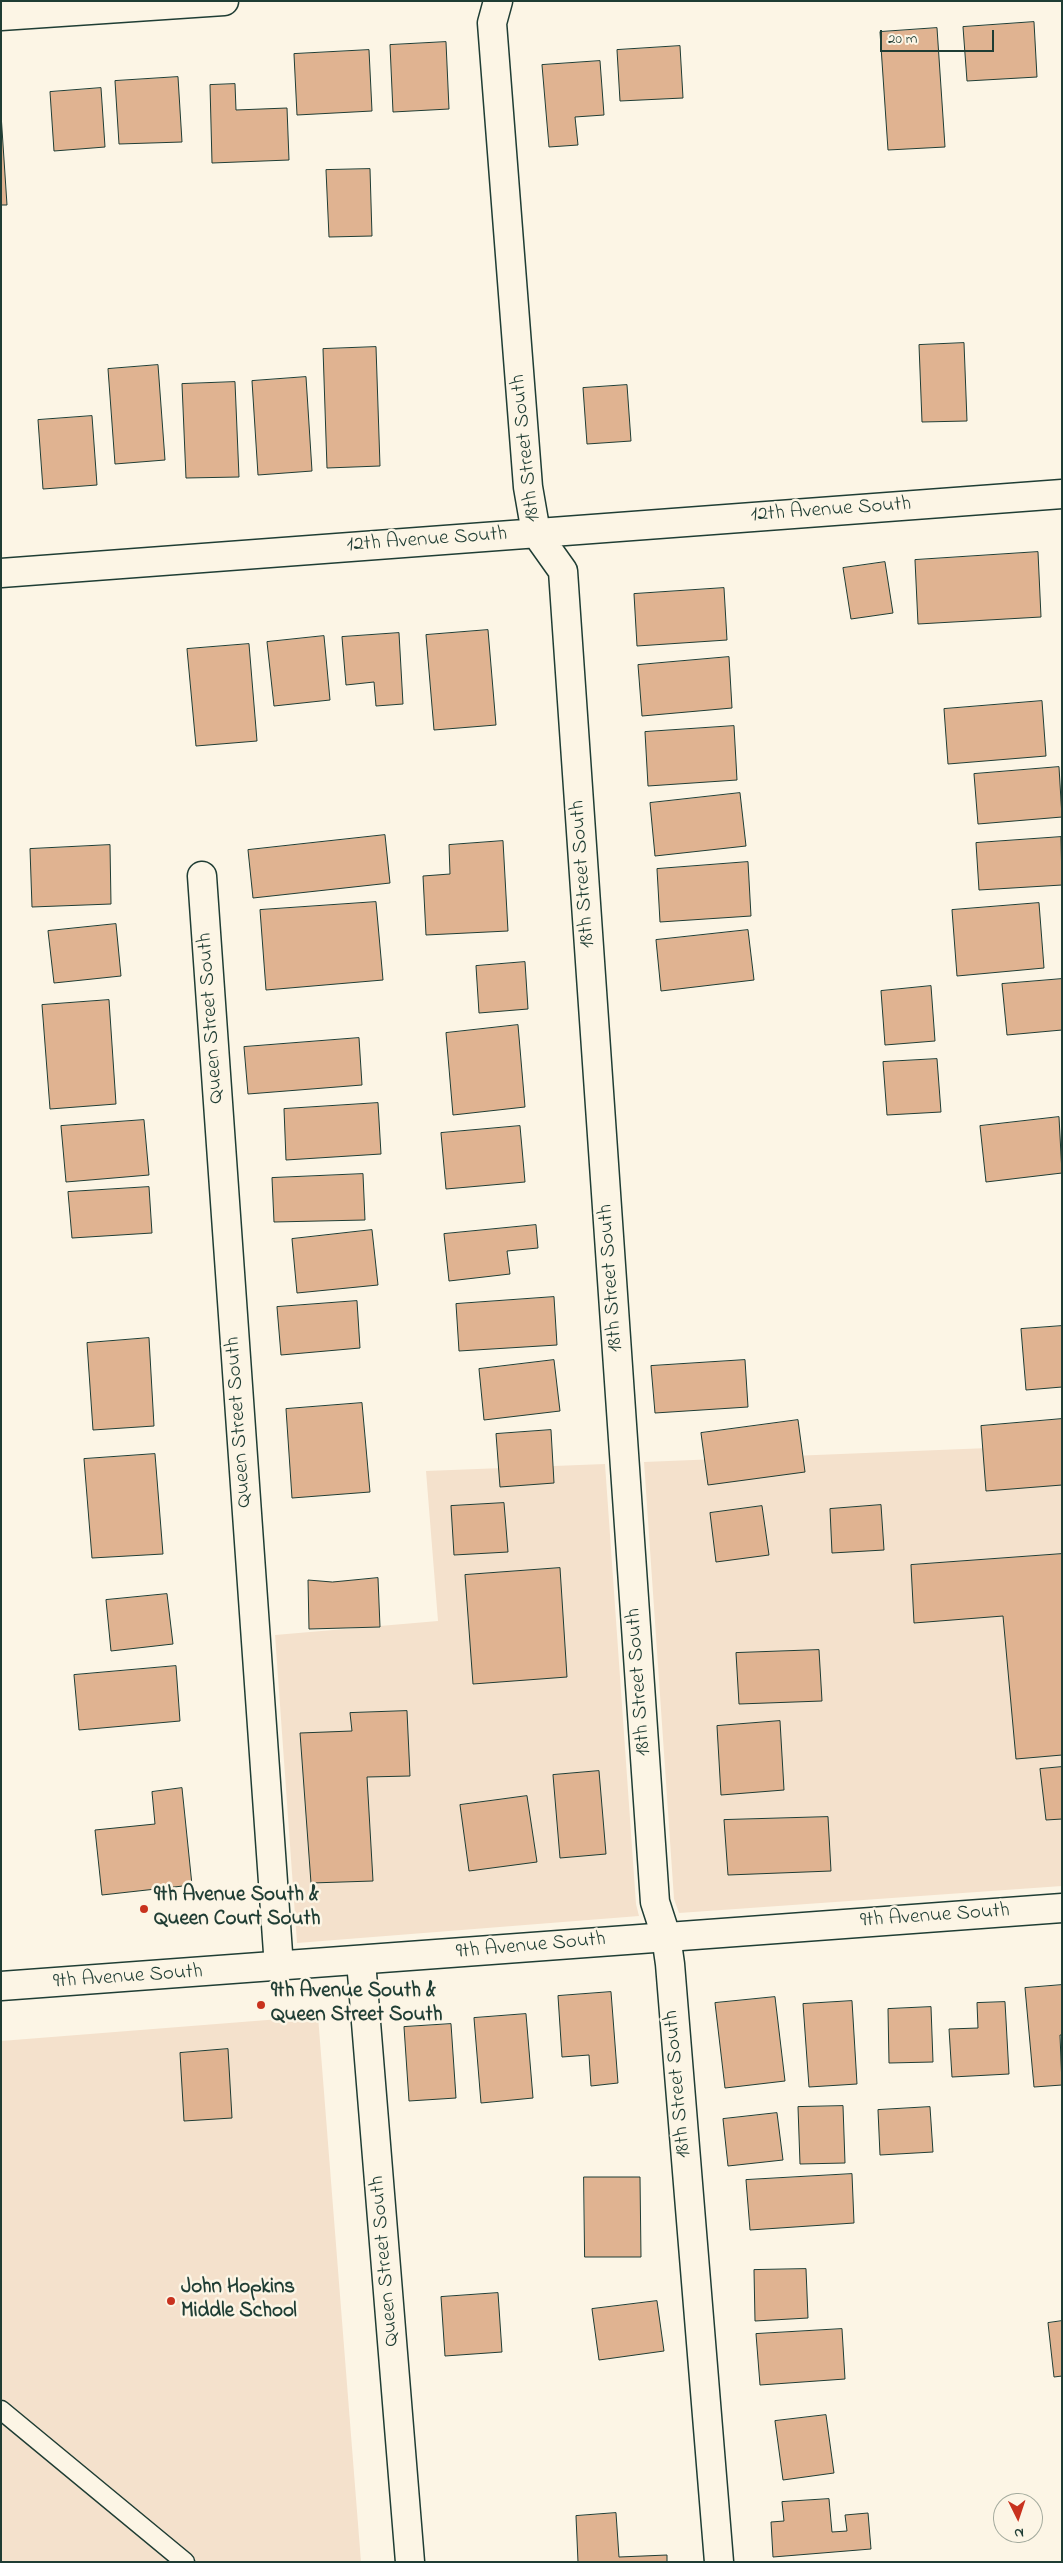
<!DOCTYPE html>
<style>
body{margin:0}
#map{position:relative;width:1063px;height:2563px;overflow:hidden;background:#fcf5e5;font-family:"Indie Flower",sans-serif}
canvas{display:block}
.frame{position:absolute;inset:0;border:2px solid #1f3d34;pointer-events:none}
.north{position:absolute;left:993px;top:2493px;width:50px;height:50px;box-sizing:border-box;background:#fcf5e5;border:1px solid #a4ab9e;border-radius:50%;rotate:176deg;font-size:14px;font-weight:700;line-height:20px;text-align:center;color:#1f3d34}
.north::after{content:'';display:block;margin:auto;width:18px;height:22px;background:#c8321e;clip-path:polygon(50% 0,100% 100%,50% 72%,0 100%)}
.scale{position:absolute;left:880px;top:30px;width:114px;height:22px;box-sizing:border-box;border:2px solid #1f3d34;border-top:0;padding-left:6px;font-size:15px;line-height:18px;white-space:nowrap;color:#1f3d34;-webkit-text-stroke:4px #fcf5e5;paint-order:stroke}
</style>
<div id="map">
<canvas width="1063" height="2563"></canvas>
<div class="frame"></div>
<div class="north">N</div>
<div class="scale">20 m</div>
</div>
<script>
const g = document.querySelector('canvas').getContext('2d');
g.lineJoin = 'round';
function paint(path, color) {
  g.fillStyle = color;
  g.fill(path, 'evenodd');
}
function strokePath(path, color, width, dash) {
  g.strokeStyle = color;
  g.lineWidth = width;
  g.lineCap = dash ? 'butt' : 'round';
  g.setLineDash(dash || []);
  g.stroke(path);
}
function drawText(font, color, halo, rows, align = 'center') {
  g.font = font + ' "Indie Flower",sans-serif';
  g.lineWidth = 5;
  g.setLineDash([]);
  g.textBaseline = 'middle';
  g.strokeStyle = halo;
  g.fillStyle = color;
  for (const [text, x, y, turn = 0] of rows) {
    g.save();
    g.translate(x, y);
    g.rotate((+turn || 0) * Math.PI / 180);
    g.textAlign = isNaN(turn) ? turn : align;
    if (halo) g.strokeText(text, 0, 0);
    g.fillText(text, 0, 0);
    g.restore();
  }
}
const built = new Path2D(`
 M 1062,1445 L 1062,1886 L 679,1913 L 674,1899 L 644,1462 Z
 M 605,1464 L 636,1904 L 639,1916 L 297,1943 L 275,1635 L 438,1621 L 426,1471 Z
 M 318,2016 L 361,2562 L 1,2562 L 1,2041 Z`);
const building = new Path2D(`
 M 1034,22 L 1037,77 L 967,81 L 963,27 Z
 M 937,28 L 945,147 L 888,150 L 880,32 Z
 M 446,42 L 449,109 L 393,112 L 390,45 Z
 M 680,46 L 683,98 L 620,101 L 617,50 Z
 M 369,50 L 372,111 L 297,115 L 294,54 Z
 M 600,61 L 604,115 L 575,117 L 578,145 L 549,147 L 542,65 Z
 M 178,77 L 182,142 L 119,144 L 115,81 Z
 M 235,84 L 236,110 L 287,108 L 289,160 L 212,163 L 210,85 Z
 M 101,88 L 105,147 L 54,151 L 50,92 Z
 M 1,114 L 7,205 L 1,205 Z
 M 370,169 L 372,236 L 329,237 L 326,170 Z
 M 964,343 L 967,421 L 922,422 L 919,345 Z
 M 376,347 L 380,466 L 327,468 L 323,349 Z
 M 158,365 L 165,460 L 115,464 L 108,369 Z
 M 306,377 L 312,471 L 258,475 L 252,381 Z
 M 235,382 L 239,477 L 186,478 L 182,384 Z
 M 627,385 L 631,441 L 587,444 L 583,388 Z
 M 92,416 L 97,485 L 43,489 L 38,420 Z
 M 1038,552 L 1041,617 L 918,624 L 915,560 Z
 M 885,562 L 893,613 L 851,619 L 843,568 Z
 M 724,588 L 727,640 L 637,646 L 634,594 Z
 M 488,630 L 496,725 L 434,730 L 426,635 Z
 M 399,633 L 403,704 L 376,706 L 374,682 L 346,685 L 342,637 Z
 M 324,636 L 330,700 L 274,706 L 267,642 Z
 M 249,644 L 257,741 L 196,746 L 187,649 Z
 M 729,657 L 732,708 L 642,716 L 638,665 Z
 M 1042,701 L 1046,756 L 948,764 L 944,709 Z
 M 734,726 L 737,780 L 648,786 L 645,732 Z
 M 1059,767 L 1062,817 L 978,824 L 974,774 Z
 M 740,793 L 746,846 L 655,856 L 650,803 Z
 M 385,835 L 390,883 L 253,898 L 248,850 Z
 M 1061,837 L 1062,885 L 979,890 L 976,843 Z
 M 503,841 L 508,931 L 426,935 L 423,876 L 450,874 L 449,845 Z
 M 110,845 L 111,904 L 32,907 L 30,849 Z
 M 748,862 L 751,916 L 660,922 L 657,869 Z
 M 376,902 L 383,980 L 266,990 L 260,910 Z
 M 1039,903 L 1044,968 L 957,976 L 952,910 Z
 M 116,924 L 121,976 L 54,983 L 48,931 Z
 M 748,930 L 754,980 L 661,991 L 656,940 Z
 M 525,962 L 528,1009 L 479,1013 L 476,966 Z
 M 1062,979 L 1062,1030 L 1007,1035 L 1002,984 Z
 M 931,986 L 935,1041 L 885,1045 L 881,991 Z
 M 109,1000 L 116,1104 L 50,1109 L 42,1005 Z
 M 518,1025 L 525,1107 L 453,1115 L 446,1033 Z
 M 359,1038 L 362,1085 L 248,1094 L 244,1047 Z
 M 937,1059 L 941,1112 L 887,1115 L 883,1062 Z
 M 378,1103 L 381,1154 L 286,1160 L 284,1109 Z
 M 1059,1117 L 1062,1173 L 986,1182 L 980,1126 Z
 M 144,1120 L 149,1175 L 66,1182 L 61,1126 Z
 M 520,1126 L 525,1182 L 446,1189 L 441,1133 Z
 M 363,1174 L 365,1220 L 274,1222 L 272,1178 Z
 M 149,1187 L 152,1233 L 72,1238 L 68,1192 Z
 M 536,1225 L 538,1248 L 507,1251 L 510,1274 L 449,1281 L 444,1234 Z
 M 372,1230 L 378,1285 L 297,1293 L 292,1239 Z
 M 554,1297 L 557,1345 L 459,1351 L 456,1304 Z
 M 357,1301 L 360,1348 L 281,1355 L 277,1307 Z
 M 1062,1326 L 1062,1387 L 1026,1390 L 1021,1329 Z
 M 149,1338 L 154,1426 L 93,1430 L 87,1343 Z
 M 554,1360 L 560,1411 L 484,1420 L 479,1369 Z
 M 745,1360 L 748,1407 L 655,1413 L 651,1366 Z
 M 362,1403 L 370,1492 L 292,1498 L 286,1409 Z
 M 1062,1419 L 1062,1485 L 986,1491 L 981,1426 Z
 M 798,1420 L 805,1472 L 708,1485 L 701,1433 Z
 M 551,1430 L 554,1483 L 500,1487 L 496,1434 Z
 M 155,1454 L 163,1554 L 92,1558 L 84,1459 Z
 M 504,1503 L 508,1552 L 454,1555 L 451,1506 Z
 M 881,1505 L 884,1550 L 832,1553 L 830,1509 Z
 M 762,1506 L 769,1555 L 716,1562 L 710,1513 Z
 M 1062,1554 L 1062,1755 L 1016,1759 L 1003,1616 L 914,1623 L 911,1565 Z
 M 560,1568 L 567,1677 L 473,1684 L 465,1575 Z
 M 378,1578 L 380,1627 L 309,1629 L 308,1580 L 332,1582 Z
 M 167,1594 L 173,1644 L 111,1651 L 106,1600 Z
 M 819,1650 L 822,1701 L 739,1704 L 736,1653 Z
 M 176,1666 L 180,1721 L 79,1730 L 74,1675 Z
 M 407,1711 L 410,1776 L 367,1777 L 373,1881 L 311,1883 L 300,1733 L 352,1731 L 350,1713 Z
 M 780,1721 L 784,1790 L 721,1795 L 717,1726 Z
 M 1062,1767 L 1062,1819 L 1046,1820 L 1040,1769 Z
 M 599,1771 L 606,1854 L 560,1858 L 553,1775 Z
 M 182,1788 L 192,1885 L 102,1895 L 95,1830 L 155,1824 L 152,1792 Z
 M 527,1796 L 537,1862 L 469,1871 L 460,1805 Z
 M 828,1817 L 831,1871 L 728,1875 L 724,1820 Z
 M 1062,1985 L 1062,2035 L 1060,2035 L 1062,2085 L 1034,2087 L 1025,1988 Z
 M 611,1992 L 618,2083 L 591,2086 L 589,2055 L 562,2057 L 558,1996 Z
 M 775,1997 L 785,2081 L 725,2088 L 715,2003 Z
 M 852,2001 L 857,2084 L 809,2087 L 803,2004 Z
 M 1005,2002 L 1009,2074 L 952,2077 L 949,2029 L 978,2028 L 977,2003 Z
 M 931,2007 L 933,2062 L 889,2063 L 888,2009 Z
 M 526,2014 L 533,2098 L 481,2103 L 474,2018 Z
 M 451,2024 L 456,2098 L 409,2101 L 404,2027 Z
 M 228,2049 L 232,2118 L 184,2121 L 180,2053 Z
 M 843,2106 L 845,2163 L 800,2164 L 798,2107 Z
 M 930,2107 L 933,2152 L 880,2155 L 878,2110 Z
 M 777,2113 L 783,2160 L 728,2166 L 723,2119 Z
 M 852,2174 L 854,2223 L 750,2230 L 746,2180 Z
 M 584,2177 L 640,2177 L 641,2257 L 585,2257 Z
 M 806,2269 L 808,2318 L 755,2321 L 754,2270 Z
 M 498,2293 L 502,2352 L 445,2356 L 441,2297 Z
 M 657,2301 L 664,2351 L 599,2360 L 592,2309 Z
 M 1062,2321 L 1062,2376 L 1054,2377 L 1048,2323 Z
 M 842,2329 L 845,2379 L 760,2385 L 756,2334 Z
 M 826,2415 L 834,2473 L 783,2480 L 775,2421 Z
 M 829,2499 L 832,2532 L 847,2531 L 845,2515 L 868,2513 L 871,2549 L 773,2557 L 771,2522 L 784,2521 L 782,2502 Z
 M 616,2513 L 619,2557 L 667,2555 L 667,2562 L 578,2562 L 576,2516 Z`);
const lane = new Path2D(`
 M 1,2410 L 185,2562`);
const street = new Path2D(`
 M 498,1 L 492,23 L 528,487 L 536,533 L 563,571 L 655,1902 L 666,1936 L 670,1964 L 719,2562
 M 1,16 L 224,1
 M 1,573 L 1062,494
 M 202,876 L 279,1967
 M 361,1961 L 410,2562`);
const secondary = new Path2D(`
 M 1,1986 L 1062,1908`);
const markers = [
 [144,1909,5,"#c8321e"],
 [261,2005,5,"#c8321e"],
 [171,2301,5,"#c8321e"]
];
const streetNames = [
 ["18th Street South",527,448,-96],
 ["12th Avenue South",831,511,-4],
 ["12th Avenue South",427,541,-4],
 ["18th Street South",584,874,-94],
 ["Queen Street South",212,1018,-94],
 ["18th Street South",612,1278,-94],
 ["Queen Street South",240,1422,-94],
 ["18th Street South",640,1682,-94],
 ["9th Avenue South",935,1917,-4],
 ["9th Avenue South",531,1947,-5],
 ["9th Avenue South",128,1978,-4],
 ["18th Street South",679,2084,-95],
 ["Queen Street South",386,2261,-95]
];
const poiNames = [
 ["9th Avenue South &",154,1897],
 ["Queen Court South",154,1921],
 ["9th Avenue South &",271,1993],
 ["Queen Street South",271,2017],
 ["John Hopkins",181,2289],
 ["Middle School",181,2313]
];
paint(built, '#f4e1cc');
paint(building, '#e0b391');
strokePath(building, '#1f3d34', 1);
strokePath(lane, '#1f3d34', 21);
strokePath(street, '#1f3d34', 31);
strokePath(secondary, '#1f3d34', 31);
strokePath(lane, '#fcf5e5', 18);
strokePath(street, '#fcf5e5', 28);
strokePath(secondary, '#fcf5e5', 28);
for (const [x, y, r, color] of markers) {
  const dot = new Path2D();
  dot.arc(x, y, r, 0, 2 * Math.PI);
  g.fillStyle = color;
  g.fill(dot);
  strokePath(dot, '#fcf5e5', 2);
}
drawText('21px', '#1f3d34', '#fcf5e5', streetNames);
drawText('bold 21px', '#1f3d34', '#fcf5e5', poiNames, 'left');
</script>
